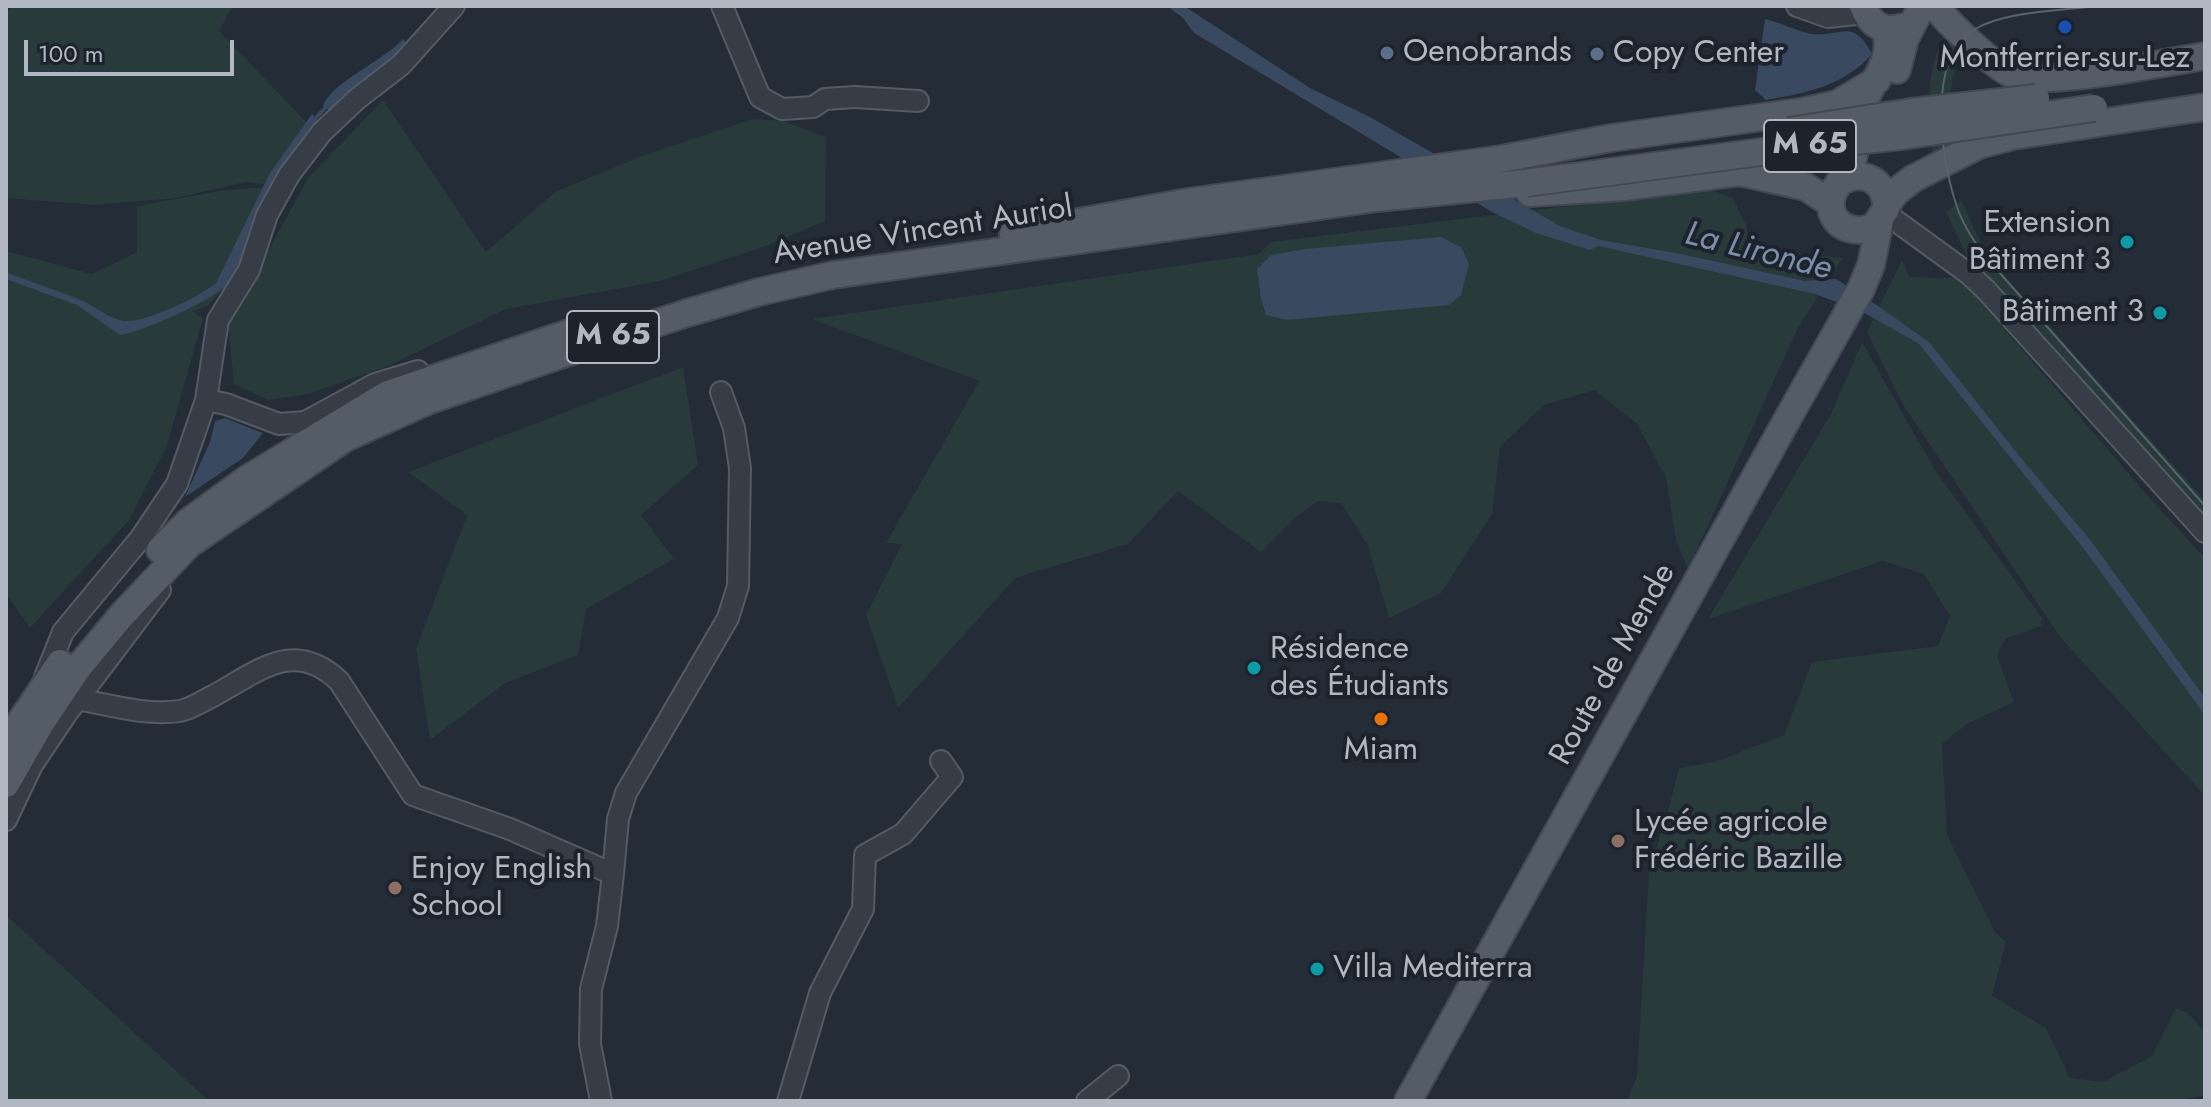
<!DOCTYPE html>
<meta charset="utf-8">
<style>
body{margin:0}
#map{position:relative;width:2211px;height:1107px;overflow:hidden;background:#232c37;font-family:Jost,sans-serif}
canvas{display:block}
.frame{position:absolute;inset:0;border:8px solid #b1b8c4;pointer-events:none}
.scale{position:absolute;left:24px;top:40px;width:210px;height:36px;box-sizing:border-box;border:4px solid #b1b8c4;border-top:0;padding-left:10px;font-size:24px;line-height:28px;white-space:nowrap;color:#b1b8c4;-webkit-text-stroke:6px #1c232c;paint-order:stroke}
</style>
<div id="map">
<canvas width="2211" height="1107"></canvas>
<div class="frame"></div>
<div class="scale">100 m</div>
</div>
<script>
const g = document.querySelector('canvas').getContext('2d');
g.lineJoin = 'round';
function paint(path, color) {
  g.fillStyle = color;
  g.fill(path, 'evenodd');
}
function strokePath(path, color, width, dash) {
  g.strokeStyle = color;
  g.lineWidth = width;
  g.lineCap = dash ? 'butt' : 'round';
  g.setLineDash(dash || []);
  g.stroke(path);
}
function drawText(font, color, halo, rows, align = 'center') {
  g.font = font + ' Jost,sans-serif';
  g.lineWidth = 8;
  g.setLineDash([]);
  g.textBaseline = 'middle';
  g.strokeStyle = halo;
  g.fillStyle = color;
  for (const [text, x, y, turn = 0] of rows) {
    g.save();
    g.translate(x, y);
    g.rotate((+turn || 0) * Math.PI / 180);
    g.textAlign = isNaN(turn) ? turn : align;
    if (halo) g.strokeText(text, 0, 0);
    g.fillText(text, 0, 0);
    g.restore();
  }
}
const green = new Path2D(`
 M 11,6 L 233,6 L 219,31 L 309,125 L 273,185 L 245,182 L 177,198 L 94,205 L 6,198 L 6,14 Z
 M 1948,34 L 1964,51 C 1945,80 1951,116 1952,150 L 1932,157 C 1931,117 1921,68 1948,34 Z
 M 383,100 L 486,252 L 555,192 L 644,155 L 753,119 L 783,121 L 826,137 L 825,221 L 763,247 L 660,281 L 506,309 L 388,366 L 308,394 L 268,400 L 234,384 L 228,324 L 308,178 Z
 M 269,187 L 222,290 L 207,307 L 192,311 L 203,318 L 167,446 L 129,520 L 30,628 L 6,593 L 6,251 L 92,274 L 137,252 L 137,206 L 225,190 Z
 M 1708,189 L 1733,198 L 1746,225 L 1751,247 L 1842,258 L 1797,330 L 1688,569 L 1676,540 L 1666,478 L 1637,424 L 1595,390 L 1544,405 L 1500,447 L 1492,514 L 1441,593 L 1389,618 L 1368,546 L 1341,503 L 1318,501 L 1296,517 L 1261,552 L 1178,491 L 1128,544 L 1015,578 L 898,708 L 866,615 L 902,544 L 886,543 L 979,381 L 812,319 L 1259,254 L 1270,242 Z
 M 1961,200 L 1983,248 L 2009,281 L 2205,501 L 2205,525 L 1967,256 L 1946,212 Z
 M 1902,260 L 1909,277 L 1955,278 L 1975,295 L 2154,503 L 2205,558 L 2205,796 L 2061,638 L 1905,408 L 1867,332 Z
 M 1862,342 L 1935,470 L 2042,618 L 2041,626 L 2005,639 L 1997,656 L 2014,702 L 1967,724 L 1942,744 L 1947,835 L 1995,932 L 2006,942 L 1992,996 L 2046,1028 L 2070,1078 L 2103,1082 L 2152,1056 L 2176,1008 L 2188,1013 L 2205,1032 L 2205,1096 L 2170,1101 L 1627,1101 L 1637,1076 L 1649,871 L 1668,811 L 1679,768 L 1715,762 L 1784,735 L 1812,662 L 1938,646 L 1950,616 L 1924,574 L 1883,561 L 1708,619 L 1831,414 Z
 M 683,367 L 698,465 L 641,515 L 674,559 L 586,609 L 578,655 L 505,683 L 430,740 L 416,649 L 467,515 L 408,472 Z
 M 6,915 L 209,1101 L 6,1101 Z`);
const water = new Path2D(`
 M 1167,6 L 1184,6 L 1310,88 L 1370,117 L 1560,226 L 1601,240 L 1681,254 L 1805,281 L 1836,279 L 1868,299 L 1929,342 L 2021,458 L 2091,541 L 2205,698 L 2205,715 L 2084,549 L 1919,344 L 1861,311 L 1815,294 L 1598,246 L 1590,250 L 1536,233 L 1492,212 L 1194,33 L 1183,18 Z
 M 1765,19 C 1779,22 1801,33 1813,34 C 1843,37 1852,17 1872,54 C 1844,86 1806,93 1766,100 L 1755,90 Z
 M 403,39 L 409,46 L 331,112 L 323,106 C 330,83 385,60 403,39 Z
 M 312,114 L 319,122 C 300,150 277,178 260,208 C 248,228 247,266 231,282 C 214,299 144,332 120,335 L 77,305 L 6,279 L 6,273 L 8,273 C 34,283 60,291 85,302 C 97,308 110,319 124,321 C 146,323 199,297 216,283 L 270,173 Z
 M 1441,237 L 1461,247 L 1469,264 L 1461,295 L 1449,305 L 1287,320 L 1266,315 L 1261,298 L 1257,269 L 1271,255 L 1305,249 Z
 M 225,418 L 263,433 L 243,458 L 185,497 L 210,442 L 215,421 Z`);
const stream = new Path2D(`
 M 314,120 L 327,106`);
const minor = new Path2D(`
 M 722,6 L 760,97 L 782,109 L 813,107 L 825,99 L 855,97 L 918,101
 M 1797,6 L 1828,17 L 1865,13
 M 1885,213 L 1969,274 L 1986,290 L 2205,532
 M 206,400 L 226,404 L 279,424 L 305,422 L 375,384 L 418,371
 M 45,677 L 63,632 L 140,539 L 177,484 L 206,400 L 218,320 L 249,270 L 267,215 L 289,175 L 322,132 L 357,99 L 401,65 L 454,6
 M 76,699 C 110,705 146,716 180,711 C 191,709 203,701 213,696 C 259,671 294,638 339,681 L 413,795 L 510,829 L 613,874 L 607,926 L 591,989 L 590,1044 L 601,1101
 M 6,820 L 32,765 L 67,713 L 160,590
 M 613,874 L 618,819 L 626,793 L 728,618 L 738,586 L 740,468 L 734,428 L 721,392
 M 788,1101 L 820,993 L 863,909 L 865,855 L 903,834 L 952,777 L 941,761
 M 1087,1101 L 1118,1076`);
const major = new Path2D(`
 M 1863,6 C 1870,25 1884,33 1903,27
 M 1935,6 C 1948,23 1995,68 2014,75 C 2044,87 2168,62 2205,56
 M 1897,70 L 1905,39 L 1922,6
 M 1844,180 C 1867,169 1887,184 1886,209 L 1874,227 C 1853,235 1829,226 1831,201 C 1832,188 1846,176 1851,164 C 1858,146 1858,127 1862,109 C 1871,77 1894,66 1886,29
 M 1530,193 L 1624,187 L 1740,172 L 1806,187 L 1830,203
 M 1886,205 L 1897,191 L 1914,178 L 1979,145 L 2013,136 L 2205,107
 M 1013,234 L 1188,202 L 1501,159 L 1611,138 L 1806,111 L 1837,104 L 1877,80
 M 160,550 L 188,522 L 247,479 L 388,394 L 581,329
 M 6,743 L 60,663
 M 6,784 L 41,723 L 78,668 L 122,615 L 189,544 L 345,438 L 430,400 L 554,357 L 687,313 L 759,292 L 833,275 L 1377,198 L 1526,183
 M 1408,1101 L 1793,409 L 1861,289 L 1871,265 L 1880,221`);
const tram = new Path2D(`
 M 2095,6 C 2060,11 2005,11 1975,29 C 1925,58 1941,161 1957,207 C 1963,225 1973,240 1984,255 L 2205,506`);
const majorBridge = new Path2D(`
 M 1789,131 L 1911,112 L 2036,98
 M 1526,183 L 1798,147 L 1902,136 L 2094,108`);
const markers = [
 [2065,27,8,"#1a4fb4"],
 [1387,53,8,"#5c6f8a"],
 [1597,54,8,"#5c6f8a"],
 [2127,242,8,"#0f9aa8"],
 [2160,313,8,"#0f9aa8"],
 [1254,668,8,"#0f9aa8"],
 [1381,719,8,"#e8710a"],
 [1618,841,8,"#8d6e63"],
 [395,888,8,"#8d6e63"],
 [1317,969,8,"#0f9aa8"]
];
const shields = [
 [1810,146,92],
 [613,337,92]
];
const shieldNames = [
 ["M 65",1810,146],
 ["M 65",613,337]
];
const poiNames = [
 ["Oenobrands",1403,53],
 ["Copy Center",1613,54],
 ["Montferrier-sur-Lez",2065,59,"center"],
 ["Extension",2111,224,"right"],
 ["Bâtiment 3",2111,261,"right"],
 ["Bâtiment 3",2144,313,"right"],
 ["Résidence",1270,650],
 ["des Étudiants",1270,687],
 ["Miam",1381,751,"center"],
 ["Lycée agricole",1634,823],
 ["Frédéric Bazille",1634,860],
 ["Enjoy English",411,870],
 ["School",411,907],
 ["Villa Mediterra",1333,969]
];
const streetNames = [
 ["Avenue Vincent Auriol",923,232,-9],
 ["Route de Mende",1614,665,-61]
];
const waterNames = [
 ["La Lironde",1758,253,14]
];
paint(green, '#283a3a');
paint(water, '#39495f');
strokePath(stream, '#39495f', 4);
strokePath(minor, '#545b65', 24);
strokePath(major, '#424954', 30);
strokePath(minor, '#363d47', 20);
strokePath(major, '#545c67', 26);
strokePath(tram, '#58626e', 2);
strokePath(majorBridge, '#424954', 30, []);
strokePath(majorBridge, '#545c67', 26);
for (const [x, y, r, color] of markers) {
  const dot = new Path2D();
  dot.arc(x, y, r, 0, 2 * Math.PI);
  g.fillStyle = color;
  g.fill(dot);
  strokePath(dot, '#1c232c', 3);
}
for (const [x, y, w] of shields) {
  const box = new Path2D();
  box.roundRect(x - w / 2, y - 26, w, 52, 6);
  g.fillStyle = '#1c232c';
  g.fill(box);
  strokePath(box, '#b1b8c4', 2);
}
drawText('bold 30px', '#b1b8c4', null, shieldNames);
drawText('32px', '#b1b8c4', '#1c232c', poiNames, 'left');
drawText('32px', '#b1b8c4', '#1c232c', streetNames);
drawText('italic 34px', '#7c8faa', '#1c232c', waterNames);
</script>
